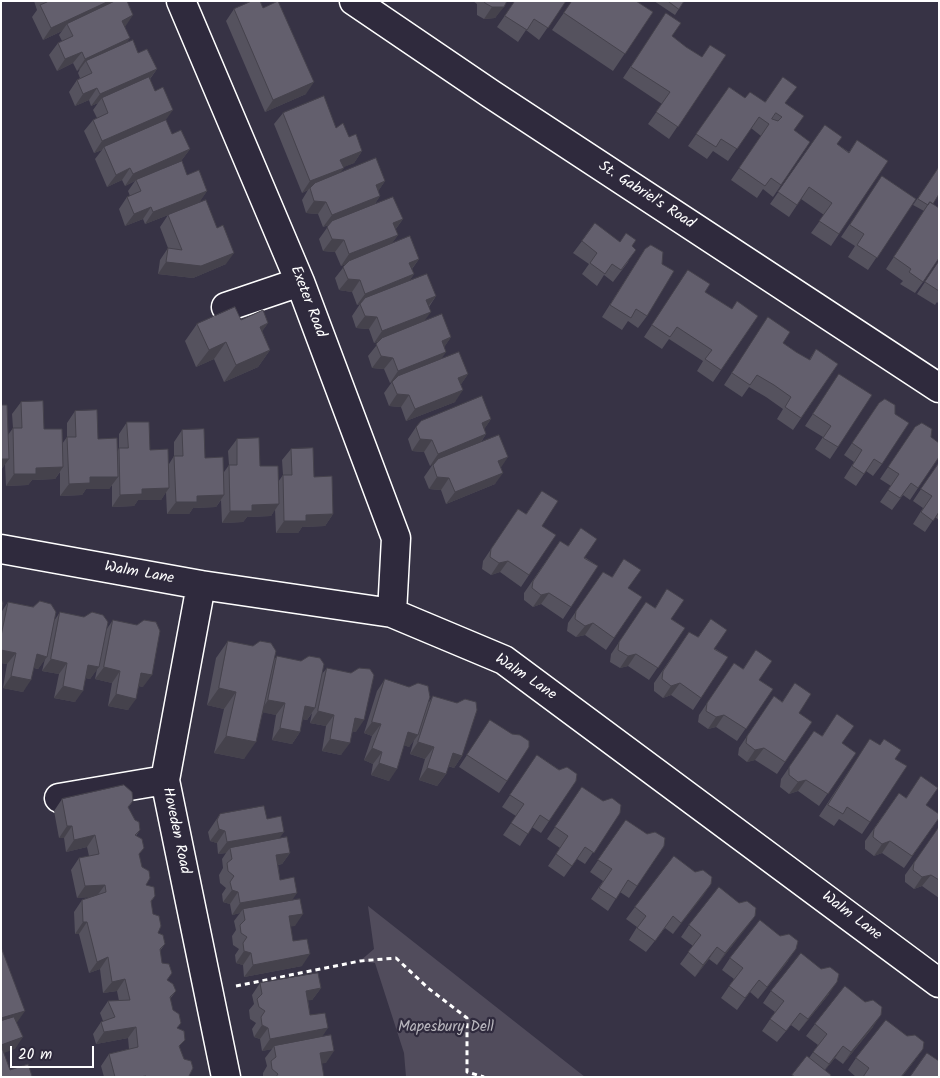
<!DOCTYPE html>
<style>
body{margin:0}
#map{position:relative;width:940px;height:1078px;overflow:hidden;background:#373345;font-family:Kalam,sans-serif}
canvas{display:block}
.frame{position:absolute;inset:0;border:2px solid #fff;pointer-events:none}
.scale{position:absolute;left:10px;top:1046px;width:84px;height:22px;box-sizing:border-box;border:2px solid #fff;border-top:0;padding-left:6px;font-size:15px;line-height:18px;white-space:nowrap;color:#fff;-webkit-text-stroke:4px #2f2a3d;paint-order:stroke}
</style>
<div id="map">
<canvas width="940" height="1078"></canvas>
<div class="frame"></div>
<div class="scale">20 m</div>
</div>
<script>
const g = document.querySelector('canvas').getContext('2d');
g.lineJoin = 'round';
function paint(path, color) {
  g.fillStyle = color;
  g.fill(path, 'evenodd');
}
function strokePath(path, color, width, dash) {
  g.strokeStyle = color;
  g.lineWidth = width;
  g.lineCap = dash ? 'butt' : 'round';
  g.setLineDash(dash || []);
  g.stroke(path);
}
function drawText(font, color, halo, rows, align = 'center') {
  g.font = font + ' Kalam,sans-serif';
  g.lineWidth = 4.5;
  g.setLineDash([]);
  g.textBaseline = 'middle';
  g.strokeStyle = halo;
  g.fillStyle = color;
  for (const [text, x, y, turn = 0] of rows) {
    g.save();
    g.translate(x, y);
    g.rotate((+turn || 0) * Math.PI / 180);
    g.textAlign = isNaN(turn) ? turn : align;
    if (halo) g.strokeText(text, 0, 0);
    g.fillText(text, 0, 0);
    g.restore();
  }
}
const green = new Path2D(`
 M 368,906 L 585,1077 L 406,1077 L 404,1053 L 375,963 L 360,961 L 374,949 Z`);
const path = new Path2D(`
 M 236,986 L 360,961 L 396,958 L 428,988 L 467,1018 L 467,1072 L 484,1077`);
const minor = new Path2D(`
 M 181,1 L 300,282 L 396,538 L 392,613
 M 354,1 L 491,94 L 939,388
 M 226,307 L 300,282
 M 1,549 L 201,585 L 392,613 L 504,660 L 939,983
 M 201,585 L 165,780 L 226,1077
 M 59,798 L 165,780`);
const wall = new Path2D(`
 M 34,1 L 113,1 L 112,3 L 125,27 L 127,42 L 157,69 L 150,79 L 165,120 L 172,134 L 190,149 L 181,161 L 163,169 L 187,175 L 207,191 L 199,202 L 226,264 L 193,278 L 158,274 L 160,260 L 168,248 L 160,227 L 168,215 L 181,210 L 145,224 L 143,219 L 125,226 L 119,209 L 127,197 L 130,196 L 128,191 L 135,181 L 125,186 L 122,180 L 107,187 L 95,159 L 102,150 L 94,153 L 84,131 L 93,120 L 97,118 L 93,110 L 98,103 L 91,106 L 89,100 L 75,106 L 69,92 L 77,80 L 80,78 L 78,73 L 80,69 L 77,71 L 73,63 L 57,71 L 49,55 L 58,43 L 62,41 L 59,35 L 62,31 L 43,40 L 32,17 L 37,10 Z
 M 473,1 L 507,1 L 495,18 L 484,19 L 477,15 L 477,4 Z
 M 515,1 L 566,1 L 539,40 L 526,30 L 518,42 L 497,27 Z
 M 572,1 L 636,1 L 653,12 L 613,71 L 552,30 Z
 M 654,1 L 684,1 L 675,15 Z
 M 234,9 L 306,94 L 265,112 L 226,21 Z
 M 666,13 L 672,36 L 686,47 L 702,57 L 726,55 L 669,139 L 648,124 L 662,104 L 623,78 Z
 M 729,87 L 745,98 L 765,102 L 785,103 L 794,130 L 810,142 L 773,197 L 763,189 L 757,198 L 731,180 L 761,136 L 751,128 L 728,161 L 713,151 L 707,159 L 688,146 Z
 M 283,113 L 336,128 L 349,137 L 362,151 L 354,163 L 343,167 L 340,173 L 385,181 L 378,191 L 380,196 L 374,205 L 403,219 L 395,230 L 398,235 L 391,244 L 419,259 L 412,269 L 414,274 L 409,281 L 436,296 L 429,307 L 424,322 L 451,337 L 444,347 L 442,358 L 468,374 L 461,384 L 455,402 L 406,421 L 401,407 L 389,406 L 384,393 L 392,382 L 390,383 L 384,369 L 372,368 L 368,356 L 380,341 L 374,343 L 369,329 L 356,328 L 352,316 L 360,304 L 357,305 L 352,292 L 339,290 L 335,278 L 346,264 L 341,266 L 335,252 L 323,251 L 319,239 L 329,225 L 323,227 L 318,214 L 306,213 L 302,200 L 308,190 L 302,193 L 274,124 Z
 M 825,125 L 837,144 L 849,152 L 857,140 L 839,234 L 831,246 L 811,233 L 824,215 L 801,199 L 789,217 L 770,204 Z
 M 939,167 L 933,204 L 923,282 L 915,293 L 900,284 L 903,281 L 886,269 L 924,211 L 913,205 Z
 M 882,176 L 916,199 L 868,270 L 848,257 L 855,246 L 841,237 Z
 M 582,241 L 620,242 L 632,246 L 628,262 L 613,282 L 604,275 L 597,286 L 582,274 L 589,264 L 573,253 Z
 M 645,249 L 647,316 L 638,328 L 628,321 L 622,330 L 602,317 Z
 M 939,261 L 939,304 L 937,302 L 935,305 L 917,294 Z
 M 688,270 L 705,292 L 732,309 L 758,316 L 713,382 L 697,371 L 703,361 L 669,339 L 662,349 L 644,337 Z
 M 768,317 L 783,343 L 796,352 L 809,360 L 816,349 L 838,364 L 793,430 L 777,419 L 783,409 L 766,397 L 749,387 L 742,397 L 724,385 Z
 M 241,320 L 268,323 L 262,331 L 270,350 L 258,367 L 224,382 L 214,359 L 196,367 L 185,341 L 197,324 Z
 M 839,374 L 838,447 L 830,459 L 815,449 L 823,437 L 805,426 Z
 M 21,402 L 44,429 L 62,444 L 67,437 L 67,423 L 75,411 L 98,439 L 117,452 L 119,448 L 119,434 L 127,422 L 150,450 L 169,464 L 174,456 L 174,442 L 182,430 L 205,458 L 224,472 L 229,465 L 228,451 L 237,439 L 260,466 L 278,482 L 283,475 L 282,460 L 291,449 L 314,477 L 333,514 L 325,526 L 302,527 L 298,533 L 276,533 L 275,509 L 271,516 L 247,517 L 243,522 L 222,523 L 221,500 L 216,507 L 193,508 L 189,514 L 167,514 L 166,492 L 161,500 L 138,500 L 134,506 L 112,507 L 112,485 L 109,489 L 86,489 L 82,495 L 60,496 L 60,472 L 55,479 L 32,480 L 28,485 L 6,486 L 5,464 L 1,470 L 1,405 L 8,435 L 13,428 L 12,414 Z
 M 879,403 L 882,464 L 873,476 L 866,471 L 856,486 L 844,478 L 854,462 L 844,455 Z
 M 491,419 L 484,429 L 486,434 L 481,442 L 501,467 L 495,484 L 446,504 L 441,490 L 429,489 L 424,477 L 433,464 L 430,466 L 424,452 L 412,451 L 408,439 L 416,427 Z
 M 907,439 L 918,488 L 910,500 L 903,495 L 892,510 L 880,502 L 891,486 L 880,479 Z
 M 939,462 L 939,520 L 935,517 L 925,532 L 913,524 L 923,508 L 913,501 Z
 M 518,509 L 542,526 L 529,575 L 521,587 L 500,572 L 491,575 L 482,569 L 483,561 Z
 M 560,541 L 598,566 L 563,619 L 541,604 L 533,607 L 524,600 L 524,593 Z
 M 603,572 L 642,597 L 606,650 L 585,635 L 576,637 L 567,631 L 568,623 Z
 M 1,599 L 2,611 L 8,602 L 54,621 L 60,612 L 106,630 L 113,620 L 143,687 L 139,686 L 128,710 L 108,706 L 112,683 L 95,679 L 97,669 L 90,679 L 86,678 L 75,702 L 54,698 L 59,674 L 42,671 L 45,659 L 38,669 L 34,668 L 23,692 L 3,688 L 7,664 L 1,663 Z
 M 646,602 L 685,628 L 649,680 L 628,666 L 620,668 L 610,662 L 611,654 Z
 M 689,632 L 728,657 L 693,710 L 671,695 L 663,698 L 654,691 L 654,683 Z
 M 228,641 L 274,660 L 277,656 L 321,675 L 327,668 L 356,732 L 352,731 L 341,755 L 322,751 L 326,726 L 310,723 L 312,713 L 307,720 L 302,719 L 300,732 L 292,744 L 272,740 L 276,715 L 263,712 L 244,759 L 214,753 L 224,709 L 207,705 L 216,658 Z
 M 734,663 L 773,689 L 737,741 L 716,727 L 708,729 L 698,722 L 699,715 Z
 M 385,679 L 429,702 L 433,696 L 462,756 L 454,768 L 448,766 L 446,774 L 437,786 L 419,780 L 425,759 L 410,754 L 414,740 L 409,747 L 404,745 L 389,781 L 371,775 L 373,764 L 364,760 L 372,736 L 364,733 L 377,691 Z
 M 774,696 L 812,722 L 777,774 L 755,760 L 747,762 L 738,755 L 739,748 Z
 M 490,720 L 507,781 L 499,793 L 459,767 Z
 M 814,731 L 822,736 L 842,743 L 856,753 L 819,806 L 798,791 L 789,794 L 780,787 L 781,779 Z
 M 870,739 L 895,759 L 870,822 L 862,834 L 839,819 L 834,826 L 819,816 Z
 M 537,755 L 576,781 L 541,833 L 532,827 L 520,846 L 503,835 L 516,816 L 502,807 Z
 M 582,787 L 620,813 L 585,864 L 577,859 L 564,877 L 548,866 L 560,848 L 547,839 Z
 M 899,793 L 906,798 L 926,805 L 939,818 L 904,868 L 882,853 L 874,856 L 865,849 L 865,841 Z
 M 62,799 L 133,801 L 128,808 L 140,830 L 136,836 L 139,855 L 146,885 L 155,896 L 151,902 L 153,914 L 158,933 L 165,944 L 160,951 L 162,963 L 167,980 L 176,991 L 170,999 L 177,1028 L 180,1048 L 189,1076 L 190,1077 L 104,1077 L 101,1066 L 109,1054 L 129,1049 L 128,1038 L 96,1044 L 93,1034 L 101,1022 L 103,1021 L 100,1013 L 108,1001 L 119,1001 L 117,991 L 103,993 L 100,969 L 89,973 L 79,934 L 75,934 L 74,912 L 82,900 L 89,897 L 77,898 L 71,870 L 79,858 L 89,856 L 87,847 L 66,852 L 64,838 L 59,838 L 54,811 Z
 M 220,814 L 267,819 L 279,838 L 290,853 L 282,864 L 278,865 L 280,880 L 292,900 L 295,926 L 290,926 L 293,941 L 302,966 L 244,977 L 243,965 L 236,963 L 235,955 L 239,949 L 233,945 L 232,936 L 236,930 L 234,921 L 240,913 L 232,915 L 230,904 L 223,902 L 222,894 L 226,888 L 220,883 L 219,875 L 223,868 L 222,859 L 226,853 L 218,854 L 217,843 L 210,841 L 208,832 Z
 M 626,820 L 664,846 L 629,898 L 620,892 L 608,911 L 591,899 L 603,881 L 590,872 Z
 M 939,827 L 939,898 L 922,886 L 914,889 L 905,882 L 905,875 Z
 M 711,884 L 673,934 L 665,928 L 646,952 L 629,940 L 637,927 L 626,919 L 635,907 Z
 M 755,916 L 717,965 L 709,959 L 695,977 L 680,964 L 693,946 L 681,937 L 689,925 Z
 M 730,958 L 788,961 L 758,999 L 750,992 L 737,1010 L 721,998 L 734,979 L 722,970 Z
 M 260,983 L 321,988 L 312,1000 L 308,1000 L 310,1015 L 322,1037 L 326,1063 L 321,1063 L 324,1077 L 263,1077 L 263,1073 L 267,1066 L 265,1058 L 272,1049 L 262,1051 L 260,1039 L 254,1037 L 252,1029 L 256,1023 L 250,1019 L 249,1010 L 254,1004 L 252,995 Z
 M 771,991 L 829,994 L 799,1031 L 791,1025 L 777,1042 L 762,1031 L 775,1012 L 763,1003 Z
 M 815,1024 L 873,1027 L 843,1064 L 835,1058 L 825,1070 L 830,1077 L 791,1077 L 807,1056 L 809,1058 L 818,1045 L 806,1036 Z
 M 923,1049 L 902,1077 L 856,1077 L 848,1070 L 856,1058 Z`);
const shadedWall = new Path2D(`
 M 109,1 L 113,1 L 107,10 L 67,24 L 62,31 L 43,40 L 51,28 Z
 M 492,7 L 504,7 L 495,18 L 484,19 Z
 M 133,15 L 125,27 L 122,21 Z
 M 130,38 L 122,50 L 86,61 L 80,69 L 77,71 L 85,59 Z
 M 82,52 L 73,63 L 57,71 L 65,59 Z
 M 157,69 L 148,81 L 102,98 L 98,103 L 91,106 L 100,94 Z
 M 314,82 L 306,94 L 265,112 L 273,100 Z
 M 97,88 L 89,100 L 75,106 L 83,94 Z
 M 173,110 L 165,121 L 104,147 L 102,150 L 94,153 L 102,141 Z
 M 190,149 L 181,161 L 136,180 L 135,181 L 125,186 L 133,174 Z
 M 362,151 L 354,163 L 332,172 L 340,160 Z
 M 130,168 L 122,180 L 107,187 L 116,175 Z
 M 344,168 L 335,180 L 310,188 L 308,190 L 302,193 L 310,181 Z
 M 385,181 L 377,193 L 376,185 Z
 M 207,191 L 199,203 L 145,224 L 153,212 Z
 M 380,196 L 372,208 L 323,227 L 332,215 Z
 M 314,201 L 326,202 L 318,214 L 306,213 Z
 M 151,207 L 143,219 L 125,226 L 134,214 Z
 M 403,219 L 394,231 L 393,223 Z
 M 398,235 L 389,247 L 341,266 L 349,254 Z
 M 332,239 L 344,240 L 335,252 L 323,251 Z
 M 234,253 L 226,264 L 193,278 L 158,274 L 166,262 Z
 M 419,259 L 410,271 L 409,263 Z
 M 414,274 L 406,286 L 357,305 L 365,294 Z
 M 348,279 L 360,280 L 352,292 L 339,290 Z
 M 436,296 L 427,308 L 426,300 Z
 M 431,312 L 422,324 L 374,343 L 382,331 Z
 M 365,316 L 377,317 L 369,329 L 356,328 Z
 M 268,323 L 256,340 L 260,327 Z
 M 451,337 L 443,349 L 442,341 Z
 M 226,342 L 214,359 L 196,367 L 209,350 Z
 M 270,350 L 258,367 L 224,382 L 236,365 Z
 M 446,352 L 438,364 L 390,383 L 398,371 Z
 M 381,356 L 393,358 L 384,369 L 372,368 Z
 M 468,374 L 460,386 L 458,378 Z
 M 463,390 L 455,402 L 406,421 L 415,409 Z
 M 397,394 L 409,395 L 401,407 L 389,406 Z
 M 491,419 L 483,431 L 482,423 Z
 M 486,434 L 478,446 L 430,466 L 438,454 Z
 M 420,439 L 432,440 L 424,452 L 412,451 Z
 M 508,457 L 500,469 L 498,461 Z
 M 1,459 L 9,459 L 1,470 Z
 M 63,467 L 55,479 L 32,480 L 28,485 L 6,486 L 14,474 L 36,468 Z
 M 503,473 L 495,484 L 446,504 L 455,492 Z
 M 90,477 L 118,477 L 109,489 L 86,489 L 82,495 L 60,496 L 69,484 Z
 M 437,477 L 449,478 L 441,490 L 429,489 Z
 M 169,488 L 161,500 L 138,500 L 134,506 L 112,507 L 120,495 L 142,489 Z
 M 224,495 L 216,507 L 193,508 L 189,514 L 167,514 L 176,502 L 197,496 Z
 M 279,504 L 271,516 L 247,517 L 243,522 L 222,523 L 230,511 L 252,505 Z
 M 333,514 L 325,526 L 302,527 L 298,533 L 276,533 L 284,521 L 306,515 Z
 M 508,561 L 500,572 L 491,575 L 499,563 Z
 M 549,593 L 541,604 L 533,607 L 541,595 Z
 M 593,623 L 585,635 L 576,637 L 585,626 Z
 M 1,650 L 16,653 L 7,664 L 1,663 Z
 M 37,654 L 47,657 L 38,669 L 28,666 Z
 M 636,654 L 628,666 L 620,668 L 628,656 Z
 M 51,659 L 67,663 L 59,674 L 42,671 Z
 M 88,665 L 99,667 L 90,679 L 80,677 Z
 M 104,667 L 120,671 L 112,683 L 95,679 Z
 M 141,673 L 152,675 L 143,687 L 133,685 Z
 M 11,676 L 31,680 L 23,692 L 3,688 Z
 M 680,683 L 671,695 L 663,698 L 671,686 Z
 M 63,686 L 83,691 L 75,702 L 54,698 Z
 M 219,688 L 236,692 L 224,709 L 207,705 Z
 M 116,694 L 136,699 L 128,710 L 108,706 Z
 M 268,700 L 285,703 L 276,715 L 260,712 Z
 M 305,706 L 315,708 L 307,720 L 297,718 Z
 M 318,711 L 334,715 L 326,726 L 310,723 Z
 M 724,715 L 716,727 L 708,729 L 716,717 Z
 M 355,718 L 364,720 L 356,732 L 346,730 Z
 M 372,722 L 381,724 L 372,736 L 364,733 Z
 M 280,728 L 300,732 L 292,744 L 272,740 Z
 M 408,732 L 418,735 L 409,747 L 400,744 Z
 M 226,736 L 256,742 L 244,759 L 214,753 Z
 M 330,739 L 350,743 L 341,755 L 322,751 Z
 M 418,742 L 434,747 L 425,759 L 410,754 Z
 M 372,748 L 382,752 L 373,764 L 364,760 Z
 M 764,748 L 755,760 L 747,762 L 755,750 Z
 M 453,753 L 462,756 L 454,768 L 444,764 Z
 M 379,763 L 397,769 L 389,781 L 371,775 Z
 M 427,768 L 446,774 L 437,786 L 419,780 Z
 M 806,780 L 798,791 L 789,794 L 798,782 Z
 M 67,826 L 72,826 L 64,838 L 59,838 Z
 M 219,829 L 225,831 L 217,843 L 210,841 Z
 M 284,832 L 276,843 L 230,848 L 226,853 L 218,854 L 227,842 Z
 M 95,835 L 87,847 L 66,852 L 74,840 Z
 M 890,841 L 882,853 L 874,856 L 882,844 Z
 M 290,853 L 282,864 L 267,867 L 276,855 Z
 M 931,875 L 922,886 L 914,889 L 922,877 Z
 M 711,884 L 703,896 L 673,934 L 681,923 Z
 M 105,885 L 96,897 L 77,898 L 85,886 Z
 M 232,890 L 238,892 L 230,904 L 223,902 Z
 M 297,893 L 289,905 L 243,909 L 240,913 L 232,915 L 240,903 Z
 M 303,914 L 295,926 L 280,928 L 289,916 Z
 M 755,916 L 747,927 L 717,965 L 725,953 Z
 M 83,922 L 87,922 L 79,934 L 75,934 Z
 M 717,947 L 709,959 L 695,977 L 703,965 Z
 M 796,949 L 788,961 L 758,999 L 767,987 Z
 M 244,951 L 251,953 L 243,965 L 236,963 Z
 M 310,954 L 302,966 L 244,977 L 253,965 Z
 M 108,957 L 100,969 L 89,973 L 97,962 Z
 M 125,979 L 117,991 L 103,993 L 112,982 Z
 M 837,982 L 829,994 L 799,1031 L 808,1019 Z
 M 321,988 L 312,1000 L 298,1002 L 306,991 Z
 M 25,1011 L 13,1028 L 1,1032 L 1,1018 Z
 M 881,1015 L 873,1027 L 843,1064 L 851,1052 Z
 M 262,1025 L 268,1028 L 260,1039 L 254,1037 Z
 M 136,1027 L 128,1038 L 96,1044 L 104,1032 Z
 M 328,1028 L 320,1040 L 274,1046 L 272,1049 L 262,1051 L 270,1039 Z
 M 23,1037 L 15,1049 L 1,1054 L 1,1045 Z
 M 843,1046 L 835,1058 L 820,1076 L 829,1064 Z
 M 923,1049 L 902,1077 L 901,1077 Z
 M 334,1051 L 326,1063 L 311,1065 L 320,1053 Z`);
const building = new Path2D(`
 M 47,1 L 109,1 L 51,28 L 40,5 L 47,2 Z
 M 115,1 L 127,1 L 133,15 L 122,21 L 130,38 L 85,59 L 82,52 L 65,59 L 58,43 L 73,36 L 67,24 Z
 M 252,1 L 260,1 L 263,8 L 278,1 L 314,82 L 273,100 L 234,9 Z
 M 485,1 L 507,1 L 504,7 L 492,7 L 485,3 Z
 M 515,1 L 566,1 L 548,28 L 534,19 L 527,30 L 505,16 Z
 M 572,1 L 636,1 L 653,12 L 625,54 L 564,13 Z
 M 668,1 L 684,1 L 679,9 Z
 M 666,13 L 681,23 L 672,36 L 686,47 L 702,57 L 710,45 L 726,55 L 678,127 L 656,112 L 670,92 L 631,67 Z
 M 133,40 L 138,53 L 147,49 L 157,69 L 100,94 L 97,88 L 83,94 L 77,80 L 92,73 L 86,61 Z
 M 149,77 L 155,91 L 163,87 L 173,110 L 102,141 L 93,120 L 108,113 L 102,98 Z
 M 783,77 L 797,87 L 785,103 L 804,116 L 794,130 L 810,142 L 781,185 L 771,178 L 765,186 L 739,168 L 769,124 L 759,117 L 737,149 L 721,139 L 716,147 L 696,134 L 729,87 L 745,98 L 750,92 L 765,102 ZM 776,113 L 782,117 L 778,121 L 772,119 Z
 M 324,96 L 336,128 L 343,123 L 349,137 L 356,134 L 362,151 L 340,160 L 344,168 L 310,181 L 283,113 Z
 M 166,120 L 172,134 L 181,130 L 190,149 L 133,174 L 130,168 L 116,175 L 104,147 Z
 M 825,125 L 842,137 L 837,144 L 849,153 L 857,140 L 888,161 L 839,234 L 819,221 L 832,203 L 809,187 L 797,205 L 778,192 Z
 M 376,158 L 385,181 L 376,185 L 380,196 L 332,215 L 326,202 L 314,201 L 310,188 L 315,183 Z
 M 182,161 L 187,175 L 199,170 L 207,191 L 153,212 L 151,207 L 134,214 L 127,197 L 141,191 L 136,180 Z
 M 939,167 L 939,194 L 933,204 L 930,202 L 928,205 L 918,199 Z
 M 882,176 L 916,199 L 877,258 L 857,245 L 864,234 L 850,225 Z
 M 393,197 L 403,219 L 393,223 L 398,235 L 349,254 L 344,240 L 332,239 L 327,227 L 332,221 Z
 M 206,200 L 217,228 L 223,225 L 234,253 L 201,266 L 166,262 L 168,248 L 182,250 L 168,215 Z
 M 930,202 L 939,208 L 939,229 L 938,230 L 939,231 L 939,258 L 923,282 L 909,272 L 911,269 L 894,257 Z
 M 595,223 L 620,242 L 626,233 L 636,240 L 632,246 L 636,250 L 621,270 L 612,264 L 605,274 L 590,263 L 597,253 L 582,241 Z
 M 410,236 L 419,259 L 409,263 L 414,274 L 365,294 L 360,280 L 348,279 L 343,267 L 349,261 Z
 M 651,245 L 663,252 L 662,264 L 674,271 L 647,316 L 636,309 L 631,318 L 610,305 L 645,249 Z
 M 939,261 L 939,291 L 925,282 Z
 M 688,270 L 710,284 L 705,292 L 732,309 L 737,301 L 758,316 L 721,370 L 705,359 L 712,350 L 677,327 L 670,337 L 652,325 Z
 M 427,274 L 436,296 L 426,300 L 431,312 L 382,331 L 377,317 L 365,316 L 360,304 L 365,298 Z
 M 235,307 L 241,320 L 263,310 L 268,323 L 260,327 L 270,350 L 236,365 L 226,342 L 209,350 L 197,324 Z
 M 442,314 L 451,337 L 442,341 L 446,352 L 398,371 L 393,358 L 381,356 L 376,344 L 382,338 Z
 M 768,317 L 790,332 L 783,343 L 796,352 L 810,360 L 816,349 L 838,364 L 801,418 L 785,407 L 791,397 L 774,385 L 757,375 L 750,385 L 732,373 Z
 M 459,352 L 468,374 L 458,378 L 463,390 L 415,409 L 409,395 L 397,394 L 392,382 L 398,376 Z
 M 839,374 L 872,395 L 838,447 L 823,438 L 831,426 L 813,414 Z
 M 482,396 L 491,419 L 482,423 L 486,434 L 438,454 L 432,440 L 420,439 L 416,427 L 421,421 Z
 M 885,399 L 895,405 L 895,414 L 909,423 L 882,464 L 874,459 L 864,474 L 852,466 L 862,450 L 852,443 L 879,403 Z
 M 43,401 L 44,429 L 62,429 L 63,467 L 36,468 L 36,474 L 14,474 L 13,428 L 22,428 L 21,402 Z
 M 1,405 L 7,405 L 9,459 L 1,459 Z
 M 97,410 L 98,439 L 117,438 L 118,477 L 90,477 L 90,483 L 69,484 L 67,437 L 76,437 L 75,411 Z
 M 127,422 L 149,422 L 150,450 L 168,449 L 169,488 L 142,489 L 142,494 L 120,495 L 119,448 L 128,448 Z
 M 922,423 L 932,429 L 931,437 L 939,443 L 939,457 L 918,488 L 911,483 L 900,498 L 888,490 L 899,474 L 888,467 L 915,427 Z
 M 204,429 L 205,458 L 223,457 L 224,495 L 197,496 L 197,502 L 176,502 L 174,456 L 183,456 L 182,430 Z
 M 499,435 L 508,457 L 498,461 L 503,473 L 455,492 L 449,478 L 437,477 L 433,465 L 438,459 Z
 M 259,438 L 260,466 L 278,466 L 279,504 L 252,505 L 252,511 L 230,511 L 229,465 L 237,465 L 237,439 Z
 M 313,448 L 314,477 L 332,476 L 333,514 L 306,515 L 306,521 L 284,521 L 283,475 L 292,475 L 291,449 Z
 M 939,463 L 939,512 L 933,521 L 921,512 L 932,496 L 921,489 Z
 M 542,491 L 558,501 L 542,526 L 556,535 L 529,575 L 508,561 L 499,563 L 490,557 L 491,549 L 518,509 L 526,514 Z
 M 581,528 L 597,539 L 584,558 L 598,566 L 571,607 L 549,593 L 541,595 L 532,588 L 533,581 L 560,541 L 568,546 Z
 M 624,559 L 641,570 L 628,588 L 642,597 L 614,638 L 593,623 L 585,626 L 575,619 L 576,611 L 603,572 L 612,577 Z
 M 667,589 L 684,600 L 671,619 L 685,628 L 658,668 L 636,654 L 628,656 L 618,650 L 619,642 L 646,602 L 655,608 Z
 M 1,599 L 3,603 L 1,613 Z
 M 40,601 L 51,604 L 56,612 L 47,657 L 37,654 L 31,680 L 11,676 L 16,653 L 1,650 L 1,636 L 8,602 L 33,607 Z
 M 60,612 L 84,617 L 92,612 L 103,615 L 108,622 L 99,667 L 88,665 L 83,691 L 63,686 L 67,663 L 51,659 Z
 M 711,619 L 727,630 L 714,649 L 728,657 L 701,698 L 680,683 L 671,686 L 662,679 L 663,671 L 689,632 L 698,637 Z
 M 113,620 L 137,625 L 144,620 L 156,622 L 160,631 L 152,675 L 141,673 L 136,699 L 116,694 L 120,671 L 104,667 Z
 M 228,641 L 253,646 L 260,641 L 271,643 L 276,651 L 256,742 L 226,736 L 236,692 L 219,688 Z
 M 756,650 L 772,661 L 759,680 L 773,689 L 746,729 L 724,715 L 716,717 L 706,711 L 707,703 L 734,663 L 743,669 Z
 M 277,656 L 301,661 L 309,656 L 320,658 L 324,664 L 315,708 L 305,706 L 300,732 L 280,728 L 285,703 L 268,700 Z
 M 327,668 L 351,673 L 359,668 L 370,669 L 374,675 L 364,720 L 355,718 L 350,743 L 330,739 L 334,715 L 318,711 Z
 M 385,679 L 409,687 L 418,683 L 428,686 L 430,697 L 418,735 L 408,732 L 397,769 L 379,763 L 382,752 L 372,748 L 381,724 L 372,722 Z
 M 795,683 L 811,694 L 799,713 L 812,722 L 785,762 L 764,748 L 755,750 L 746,743 L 747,736 L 774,696 L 782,702 Z
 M 433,696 L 457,703 L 465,699 L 476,702 L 477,710 L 462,756 L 453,753 L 446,774 L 427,768 L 434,747 L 418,742 Z
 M 837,714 L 854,726 L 842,743 L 856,753 L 828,794 L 806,780 L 798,782 L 789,775 L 789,767 L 814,731 L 822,736 Z
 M 490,720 L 512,734 L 520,735 L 529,741 L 529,747 L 507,781 L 467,755 Z
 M 870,739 L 880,745 L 884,739 L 901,750 L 895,759 L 907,766 L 870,822 L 847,807 L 843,814 L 828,805 Z
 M 537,755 L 559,770 L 567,767 L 577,774 L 576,781 L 549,821 L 540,815 L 528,834 L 511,823 L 524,804 L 510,795 Z
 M 921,776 L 938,788 L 926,805 L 939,814 L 939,818 L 912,856 L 890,841 L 882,844 L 873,837 L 874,829 L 899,793 L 906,798 Z
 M 124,785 L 132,792 L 133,801 L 128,807 L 135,820 L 139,822 L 140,830 L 135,835 L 142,839 L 144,848 L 139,854 L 142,867 L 149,871 L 150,878 L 146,885 L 154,887 L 155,896 L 151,901 L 153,914 L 159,916 L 161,926 L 158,933 L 163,935 L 165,944 L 160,949 L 162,963 L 169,964 L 172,973 L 167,980 L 173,984 L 176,991 L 170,997 L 173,1010 L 179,1014 L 181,1023 L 177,1028 L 184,1031 L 185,1040 L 179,1046 L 184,1059 L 191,1061 L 193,1068 L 189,1076 L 190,1077 L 146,1077 L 146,1076 L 139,1077 L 115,1077 L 109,1054 L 138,1047 L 136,1027 L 104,1032 L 101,1022 L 115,1017 L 108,1001 L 130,1000 L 125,979 L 112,982 L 108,957 L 97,962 L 87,922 L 83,922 L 82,900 L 106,892 L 105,885 L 85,886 L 79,858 L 99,854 L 95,835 L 74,840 L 72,826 L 67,826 L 62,799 Z
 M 582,787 L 603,801 L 612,798 L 621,805 L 620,813 L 594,853 L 585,847 L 572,866 L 556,854 L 568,836 L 555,827 Z
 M 264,806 L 267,819 L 281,816 L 284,832 L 227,842 L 225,831 L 219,829 L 217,820 L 220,814 Z
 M 626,820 L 647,834 L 655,832 L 665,838 L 664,846 L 637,886 L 628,880 L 616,899 L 599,888 L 612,869 L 598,860 Z
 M 939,827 L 939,880 L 931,875 L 922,877 L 913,870 L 914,863 Z
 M 287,837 L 290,853 L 276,855 L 280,880 L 294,877 L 297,893 L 240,903 L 238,892 L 232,890 L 230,882 L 234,876 L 228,871 L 227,863 L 232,859 L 230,848 Z
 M 674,856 L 695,872 L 703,870 L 712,877 L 711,884 L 681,923 L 673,916 L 655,941 L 637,928 L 646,916 L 635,907 Z
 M 719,887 L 739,903 L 747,901 L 756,908 L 755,916 L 725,953 L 717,947 L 703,965 L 688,952 L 701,935 L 689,925 Z
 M 300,899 L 303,914 L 289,916 L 293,941 L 307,939 L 310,954 L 253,965 L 251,953 L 244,951 L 243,943 L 247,937 L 241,933 L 240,925 L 245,920 L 243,909 Z
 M 760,920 L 780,936 L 789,934 L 798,941 L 796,949 L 767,987 L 759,980 L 745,998 L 729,986 L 743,968 L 730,958 Z
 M 1,947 L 25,1011 L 1,1018 Z
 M 801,953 L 821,969 L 830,967 L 839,974 L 837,982 L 808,1019 L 800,1013 L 786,1031 L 770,1019 L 784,1001 L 771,991 Z
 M 318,973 L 321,988 L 306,991 L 310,1015 L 325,1013 L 328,1028 L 270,1039 L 268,1028 L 262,1025 L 261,1017 L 265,1011 L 259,1007 L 257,999 L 262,994 L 260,983 Z
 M 845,986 L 865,1002 L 873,1000 L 882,1007 L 881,1015 L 851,1052 L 843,1046 L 829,1064 L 813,1052 L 827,1034 L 815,1024 Z
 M 14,1017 L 23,1037 L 1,1045 L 10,1070 L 28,1064 L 32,1076 L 29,1077 L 1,1077 L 1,1021 Z
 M 886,1020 L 907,1036 L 915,1035 L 924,1042 L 923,1049 L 901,1077 L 863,1077 L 869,1068 L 856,1058 Z
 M 331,1035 L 334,1051 L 320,1053 L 324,1077 L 276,1077 L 278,1074 L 272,1069 L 271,1061 L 276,1057 L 274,1046 Z
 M 927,1053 L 939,1061 L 939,1077 L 910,1077 Z
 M 807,1056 L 831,1075 L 830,1077 L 795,1077 L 792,1075 Z`);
const streetNames = [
 ["St. Gabriel's Road",646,196,33],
 ["Exeter Road",307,302,69],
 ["Walm Lane",139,574,10],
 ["Walm Lane",525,678,34],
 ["Hoveden Road",175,831,78],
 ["Walm Lane",851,917,37]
];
const parkNames = [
 ["Mapesbury Dell",446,1028]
];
paint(green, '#514c5c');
strokePath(minor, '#fff', 31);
strokePath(path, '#fff', 3, [5, 4]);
strokePath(minor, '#2f2a3d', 28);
paint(wall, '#55525e');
paint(shadedWall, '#45424c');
paint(building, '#635f6d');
strokePath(building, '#45424c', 1);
drawText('15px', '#fff', '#2f2a3d', streetNames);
drawText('15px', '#b9b7be', '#2f2a3d', parkNames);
</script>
